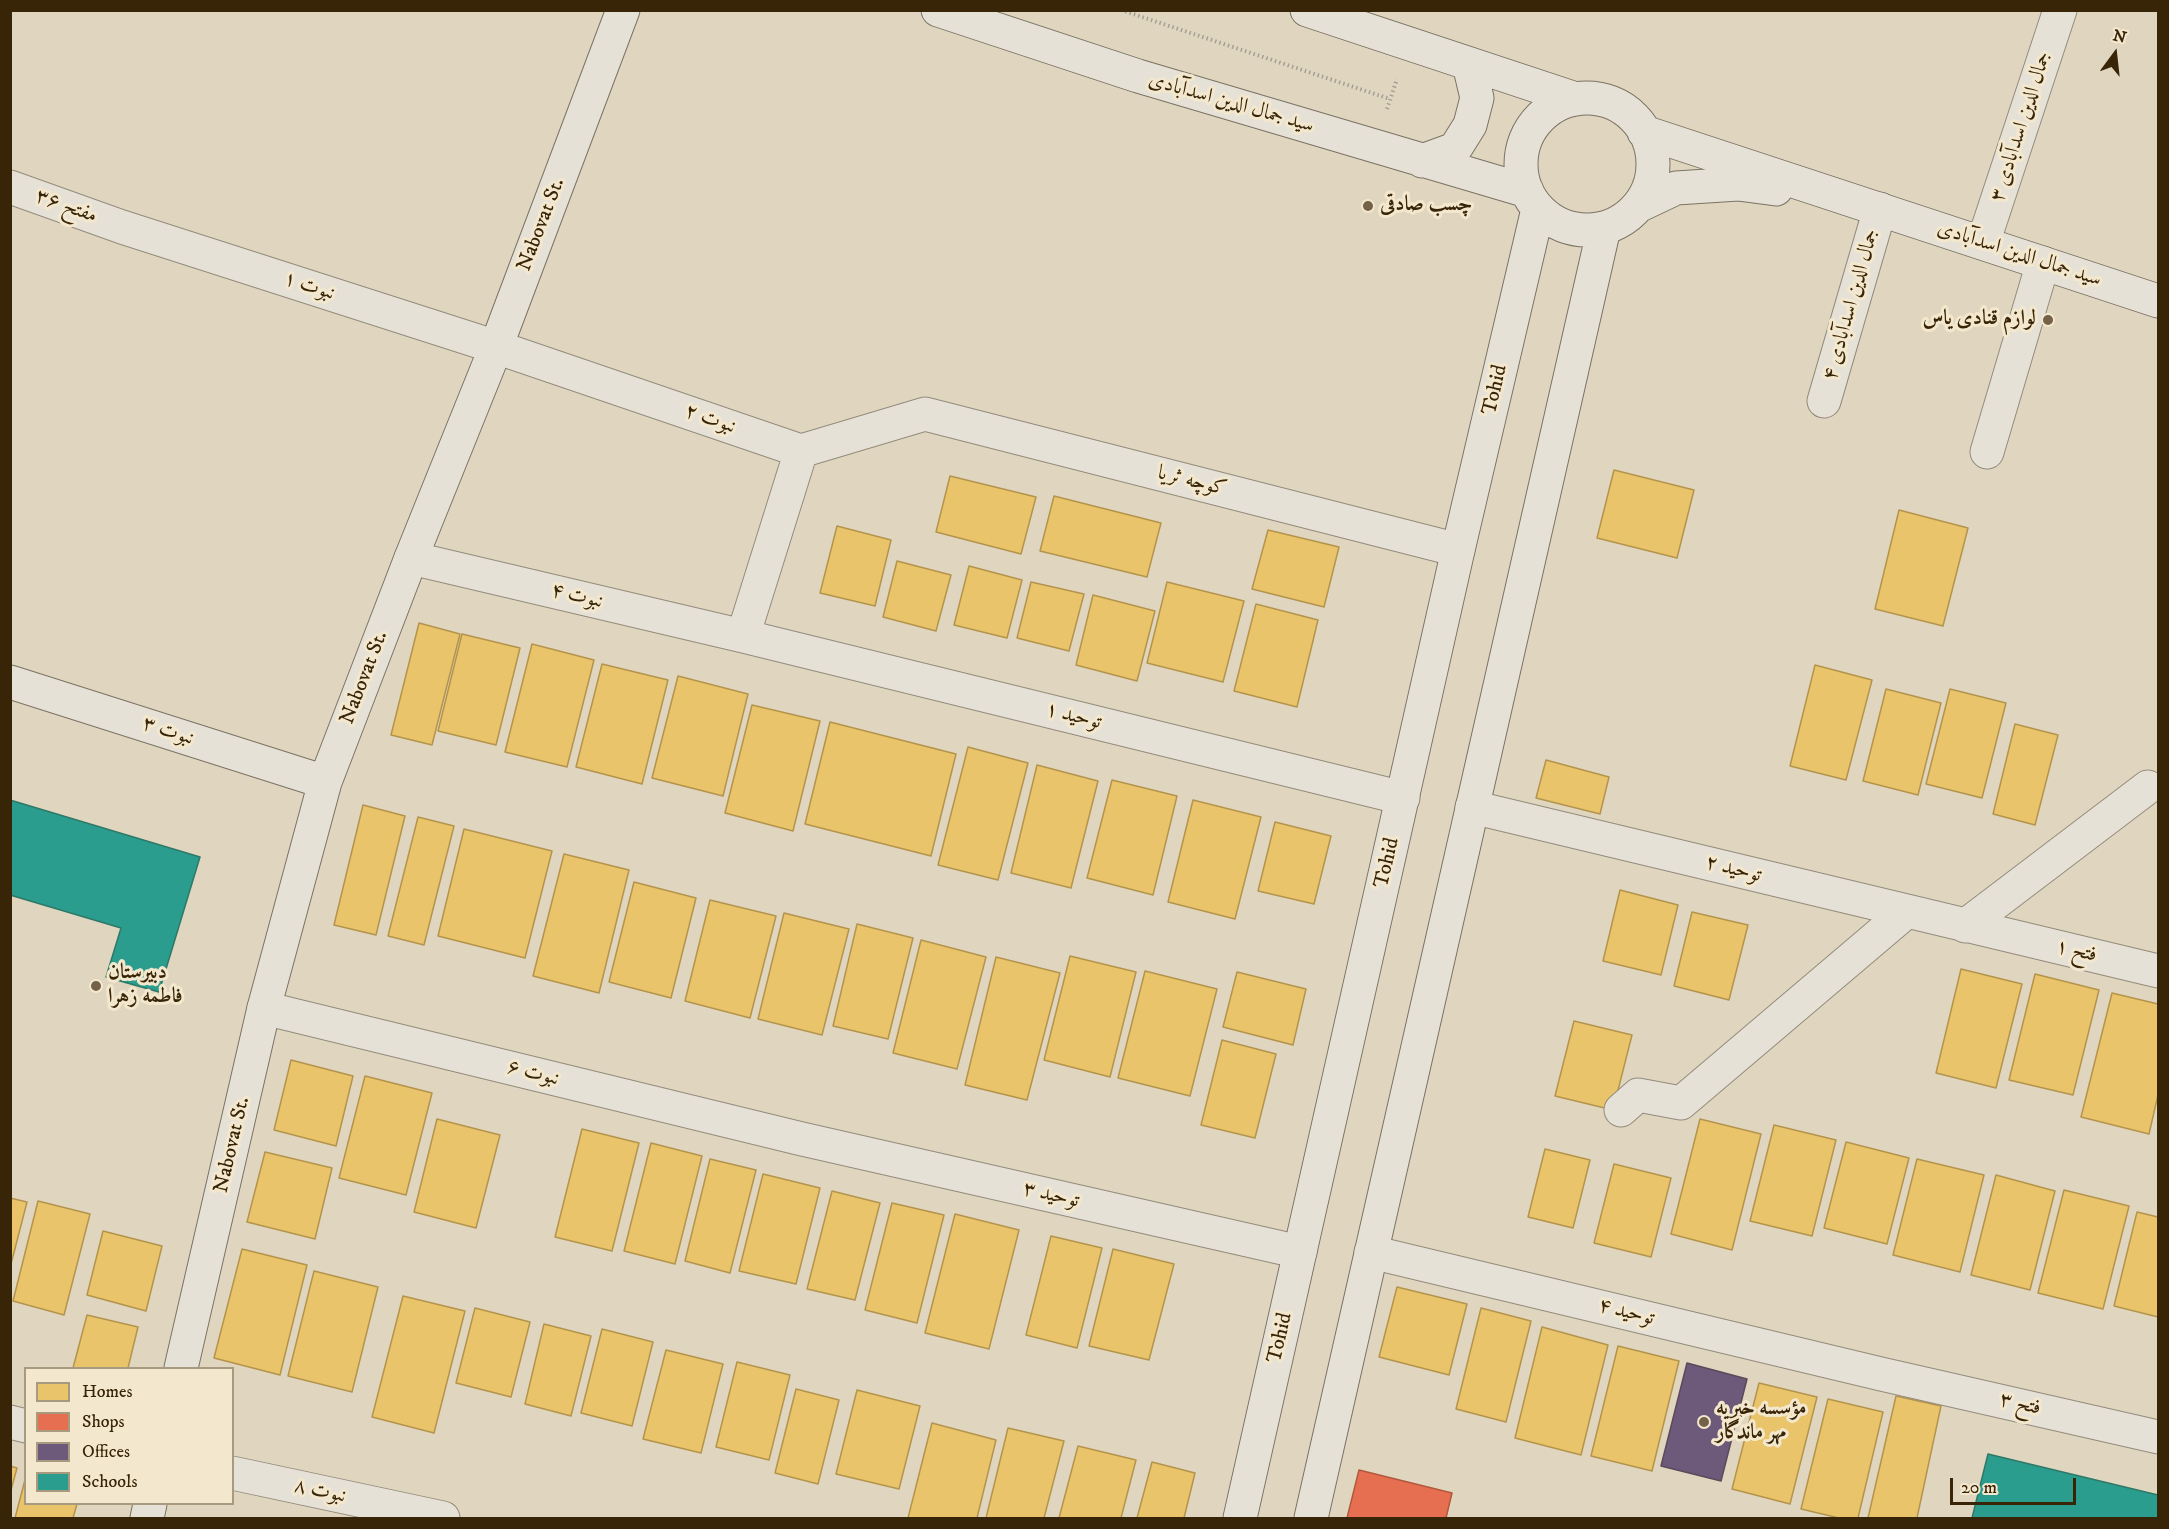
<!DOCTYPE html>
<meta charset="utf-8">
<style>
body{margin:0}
#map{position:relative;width:2169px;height:1529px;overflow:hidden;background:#e0d6c0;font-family:"IM FELL DW Pica",serif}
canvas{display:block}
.frame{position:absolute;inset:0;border:12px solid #382407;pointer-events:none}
.legend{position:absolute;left:24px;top:1367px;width:210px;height:138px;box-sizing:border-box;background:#f3e8ce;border:2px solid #a89a7e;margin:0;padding:8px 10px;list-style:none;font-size:18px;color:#382407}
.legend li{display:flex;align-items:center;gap:12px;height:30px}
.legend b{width:30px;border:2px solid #a89a7e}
.north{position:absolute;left:2085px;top:24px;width:60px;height:60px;-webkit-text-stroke:4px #f3e8ce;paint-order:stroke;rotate:15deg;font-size:16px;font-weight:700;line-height:24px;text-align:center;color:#382407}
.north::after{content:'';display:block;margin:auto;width:21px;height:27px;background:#382407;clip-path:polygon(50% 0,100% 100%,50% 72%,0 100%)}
.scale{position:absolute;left:1950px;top:1478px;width:126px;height:27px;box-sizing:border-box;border:3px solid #382407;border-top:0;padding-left:8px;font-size:18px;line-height:21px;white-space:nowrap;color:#382407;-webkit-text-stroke:4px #f3e8ce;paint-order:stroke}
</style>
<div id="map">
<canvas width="2169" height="1529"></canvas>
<div class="frame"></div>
<ul class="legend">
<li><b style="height:16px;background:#e9c46a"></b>Homes</li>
<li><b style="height:16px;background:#e76f51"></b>Shops</li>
<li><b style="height:16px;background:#6d597a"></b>Offices</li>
<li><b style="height:16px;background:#2a9d8f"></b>Schools</li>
</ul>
<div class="north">N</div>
<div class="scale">20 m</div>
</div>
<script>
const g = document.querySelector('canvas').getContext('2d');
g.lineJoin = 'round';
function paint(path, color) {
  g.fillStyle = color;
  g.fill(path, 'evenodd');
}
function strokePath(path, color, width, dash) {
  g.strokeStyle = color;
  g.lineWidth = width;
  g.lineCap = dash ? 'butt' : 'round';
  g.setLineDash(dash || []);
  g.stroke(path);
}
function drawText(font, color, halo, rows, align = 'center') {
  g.font = font + ' "IM FELL DW Pica",Amiri,serif';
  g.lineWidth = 6;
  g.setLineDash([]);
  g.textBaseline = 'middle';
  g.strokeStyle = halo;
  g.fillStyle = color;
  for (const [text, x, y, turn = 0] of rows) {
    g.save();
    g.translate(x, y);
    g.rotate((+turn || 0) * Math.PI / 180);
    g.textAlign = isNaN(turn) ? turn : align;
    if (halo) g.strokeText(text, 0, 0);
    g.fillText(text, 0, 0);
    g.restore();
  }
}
const homes = new Path2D(`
 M 1614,470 L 1694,490 L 1677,558 L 1597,538 Z
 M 950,476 L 1036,497 L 1021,554 L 936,532 Z
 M 1054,496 L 1161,523 L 1147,577 L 1040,551 Z
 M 1899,510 L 1968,528 L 1943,626 L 1875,609 Z
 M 837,526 L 891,540 L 875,606 L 820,593 Z
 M 1268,530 L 1339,547 L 1324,607 L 1252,589 Z
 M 897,561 L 951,575 L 936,631 L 883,617 Z
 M 969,566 L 1022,580 L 1007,638 L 954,625 Z
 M 1031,582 L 1084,594 L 1069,651 L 1017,638 Z
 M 1167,582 L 1244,601 L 1223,682 L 1147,663 Z
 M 1093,595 L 1155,611 L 1137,681 L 1076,665 Z
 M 1256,604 L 1318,620 L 1297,707 L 1234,691 Z
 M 419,623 L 460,634 L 432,745 L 391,735 Z
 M 462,634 L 520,648 L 496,745 L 438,731 Z
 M 532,644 L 594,660 L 567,767 L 505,752 Z
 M 602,664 L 668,680 L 642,784 L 576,767 Z
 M 1815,665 L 1872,680 L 1846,780 L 1790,766 Z
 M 678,676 L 748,694 L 723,796 L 652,778 Z
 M 1886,689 L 1941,703 L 1918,795 L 1863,781 Z
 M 1950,689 L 2006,703 L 1982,798 L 1926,784 Z
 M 752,705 L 820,721 L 793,831 L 725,813 Z
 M 830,722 L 956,754 L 931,856 L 805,824 Z
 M 2015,724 L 2058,735 L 2035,825 L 1993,814 Z
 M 968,747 L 1028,763 L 998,880 L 938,865 Z
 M 1546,760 L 1609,777 L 1600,814 L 1536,798 Z
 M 1037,765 L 1098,781 L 1071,888 L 1011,873 Z
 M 1112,780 L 1177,796 L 1153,895 L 1087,878 Z
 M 1193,800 L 1261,817 L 1235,919 L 1168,902 Z
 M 363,805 L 405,816 L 376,935 L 334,925 Z
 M 418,817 L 454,826 L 424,945 L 388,936 Z
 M 1275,822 L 1331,836 L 1314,904 L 1258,891 Z
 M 464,829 L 552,851 L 525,958 L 438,936 Z
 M 564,854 L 629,870 L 599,993 L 533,976 Z
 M 634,882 L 696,898 L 671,998 L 609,982 Z
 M 1620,890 L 1678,905 L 1661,975 L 1603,961 Z
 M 710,900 L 776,916 L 750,1018 L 685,1001 Z
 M 1692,912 L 1748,925 L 1729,1000 L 1674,986 Z
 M 784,913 L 849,929 L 822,1035 L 758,1019 Z
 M 857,924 L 913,938 L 888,1039 L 833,1026 Z
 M 921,940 L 986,957 L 957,1069 L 893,1053 Z
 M 1070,956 L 1136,972 L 1110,1077 L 1044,1060 Z
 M 996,957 L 1060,973 L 1027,1100 L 965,1085 Z
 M 1961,969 L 2022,984 L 1996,1088 L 1936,1073 Z
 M 1145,971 L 1217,989 L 1190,1096 L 1118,1078 Z
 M 1237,972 L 1306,989 L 1293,1045 L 1223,1027 Z
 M 2035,974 L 2099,990 L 2073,1095 L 2009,1080 Z
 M 2112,993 L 2158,1004 L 2158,1095 L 2149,1134 L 2081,1117 Z
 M 1574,1021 L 1632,1035 L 1613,1110 L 1555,1096 Z
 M 1222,1040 L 1276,1054 L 1255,1138 L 1201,1125 Z
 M 291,1060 L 353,1076 L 336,1146 L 274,1130 Z
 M 365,1076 L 432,1093 L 406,1195 L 339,1178 Z
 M 437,1119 L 500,1135 L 476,1228 L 414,1212 Z
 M 1700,1119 L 1761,1134 L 1732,1250 L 1671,1234 Z
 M 1774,1125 L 1836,1140 L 1812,1236 L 1750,1221 Z
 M 582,1129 L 639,1143 L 612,1251 L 555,1237 Z
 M 1846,1142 L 1909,1158 L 1887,1244 L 1824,1228 Z
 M 651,1143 L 702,1156 L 675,1264 L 624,1251 Z
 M 1545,1149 L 1590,1160 L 1573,1228 L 1528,1217 Z
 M 265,1152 L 332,1168 L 315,1239 L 247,1222 Z
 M 710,1159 L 756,1170 L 730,1273 L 685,1261 Z
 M 1917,1159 L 1984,1175 L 1960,1272 L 1893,1255 Z
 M 1614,1164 L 1671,1178 L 1651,1257 L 1594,1243 Z
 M 763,1174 L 820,1188 L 796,1284 L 739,1271 Z
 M 1996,1175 L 2055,1191 L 2030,1290 L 1971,1275 Z
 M 2064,1190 L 2129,1206 L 2103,1309 L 2038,1293 Z
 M 832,1191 L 880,1203 L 855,1300 L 807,1289 Z
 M 10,1198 L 27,1202 L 10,1268 Z
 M 38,1201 L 90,1214 L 64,1315 L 13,1301 Z
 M 892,1203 L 944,1215 L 917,1323 L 865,1310 Z
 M 2137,1212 L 2158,1217 L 2158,1317 L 2114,1306 Z
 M 955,1214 L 1019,1230 L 989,1349 L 925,1333 Z
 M 103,1231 L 162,1246 L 146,1311 L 87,1295 Z
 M 1051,1236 L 1102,1248 L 1077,1348 L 1026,1335 Z
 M 242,1249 L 307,1265 L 280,1375 L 214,1358 Z
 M 1113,1249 L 1174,1264 L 1149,1360 L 1089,1346 Z
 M 314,1271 L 378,1287 L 352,1392 L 288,1376 Z
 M 1397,1287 L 1467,1304 L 1449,1375 L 1379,1357 Z
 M 403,1296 L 465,1311 L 434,1433 L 372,1417 Z
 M 475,1308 L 530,1322 L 511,1397 L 456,1383 Z
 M 1481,1308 L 1531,1321 L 1506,1422 L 1456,1409 Z
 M 87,1315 L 138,1327 L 128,1368 L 73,1368 Z
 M 544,1324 L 591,1336 L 571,1416 L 525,1404 Z
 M 1542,1327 L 1608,1345 L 1581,1455 L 1515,1438 Z
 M 602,1329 L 653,1342 L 632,1426 L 581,1413 Z
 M 1618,1346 L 1679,1361 L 1652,1471 L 1591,1456 Z
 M 666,1350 L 723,1364 L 701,1453 L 643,1439 Z
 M 737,1362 L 790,1375 L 769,1460 L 716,1447 Z
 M 1759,1383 L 1817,1397 L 1790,1504 L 1732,1489 Z
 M 796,1389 L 839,1400 L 818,1484 L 775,1473 Z
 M 857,1390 L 920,1406 L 899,1489 L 836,1474 Z
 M 1896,1396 L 1941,1406 L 1917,1518 L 1868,1518 Z
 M 1828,1399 L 1883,1412 L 1858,1518 L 1839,1518 L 1801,1509 Z
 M 932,1423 L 996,1440 L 977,1518 L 908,1518 Z
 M 1008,1428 L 1064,1441 L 1044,1518 L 986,1518 Z
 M 1078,1446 L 1136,1460 L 1121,1518 L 1059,1518 Z
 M 1152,1462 L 1195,1473 L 1184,1518 L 1137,1518 Z
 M 10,1466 L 17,1468 L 10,1494 Z
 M 26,1476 L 26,1504 L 77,1504 L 73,1518 L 15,1518 Z`);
const shops = new Path2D(`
 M 1359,1470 L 1452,1493 L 1446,1518 L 1347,1518 Z`);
const offices = new Path2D(`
 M 1687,1363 L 1747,1379 L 1721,1481 L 1661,1466 Z`);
const schools = new Path2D(`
 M 10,800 L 200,857 L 159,992 L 106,977 L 121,928 L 10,895 Z
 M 1988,1454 L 2158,1495 L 2158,1518 L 1972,1518 Z`);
const path = new Path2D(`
 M 1121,10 L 1390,99
 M 1387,109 L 1397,79`);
const street = new Path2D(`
 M 10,187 L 122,227 L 496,347 L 801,451 L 925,414 L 1458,550
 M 1983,243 L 2060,10
 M 1824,401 L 1880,209
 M 1987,452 L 2043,263
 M 411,558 L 743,636 L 1403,798
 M 743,636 L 801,451
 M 1472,807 L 2158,971
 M 1965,926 L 2148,787
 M 264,1008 L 802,1139 L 1300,1252
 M 1621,1110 L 1638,1095 L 1681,1103 L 1906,912
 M 1371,1252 L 1881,1374 L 2158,1437
 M 10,1422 L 26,1426
 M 232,1473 L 443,1518`);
const secondary = new Path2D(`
 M 938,10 L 1138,76 L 1527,191
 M 1307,10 L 1576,99
 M1521 164a66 66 0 1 1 132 0a66 66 0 1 1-132 0Z
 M 1644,132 L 2158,301
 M 1422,161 L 1455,149 L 1470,125 L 1477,98 L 1469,64
 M 1638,206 L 1676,188 L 1738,184 L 1776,189
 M 10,682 L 325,782
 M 181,1368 L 264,1008 L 325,782 L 411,558 L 496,347 L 623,10
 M 147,1518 L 150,1504
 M 1240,1518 L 1458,550 L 1538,209
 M 1311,1518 L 1604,228`);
const markers = [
 [1368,206,6,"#736248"],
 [2048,320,6,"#736248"],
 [96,986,6,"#736248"],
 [1704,1422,6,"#736248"]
];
const streetNames = [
 ["سید جمال الدین اسدآبادی",1231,104,16],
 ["جمال الدین اسدآبادی ۳",2022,127,-72],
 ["مفتح ۳۶",66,207,20],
 ["Nabovat St.",542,225,-69],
 ["سید جمال الدین اسدآبادی",2019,255,18],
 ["نبوت ۱",309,287,18],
 ["جمال الدین اسدآبادی ۴",1852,305,-74],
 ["Tohid",1496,390,-77],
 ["نبوت ۲",710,420,19],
 ["کوچه ثریا",1192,482,14],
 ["نبوت ۴",577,597,13],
 ["Nabovat St.",365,678,-69],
 ["توحید ۱",1073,717,14],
 ["نبوت ۳",168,732,18],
 ["Tohid",1388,863,-77],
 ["توحید ۲",1733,870,14],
 ["فتح ۱",2076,952,13],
 ["نبوت ۶",533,1074,14],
 ["Nabovat St.",233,1145,-77],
 ["توحید ۳",1051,1196,13],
 ["توحید ۴",1626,1313,14],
 ["Tohid",1281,1338,-77],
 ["فتح ۳",2020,1405,13],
 ["نبوت ۸",320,1492,12]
];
const poiNames = [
 ["چسب صادقی",1380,206],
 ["لوازم قنادی یاس",2036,320,"right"],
 ["دبیرستان",108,974],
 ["فاطمه زهرا",108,998],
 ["مؤسسه خیریه",1716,1410],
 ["مهر ماندگار",1716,1434]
];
paint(homes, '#e9c46a');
strokePath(homes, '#b4944c', 1.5);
paint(shops, '#e76f51');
strokePath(shops, '#b2583b', 1.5);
paint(offices, '#6d597a');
strokePath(offices, '#5d4958', 1.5);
paint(schools, '#2a9d8f');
strokePath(schools, '#2e7966', 1.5);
strokePath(street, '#938b7b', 35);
strokePath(secondary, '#7b7263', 35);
strokePath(path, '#a49f94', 4, [1.5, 3]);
strokePath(street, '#e6e1d6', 33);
strokePath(secondary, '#e6e1d6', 33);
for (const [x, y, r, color] of markers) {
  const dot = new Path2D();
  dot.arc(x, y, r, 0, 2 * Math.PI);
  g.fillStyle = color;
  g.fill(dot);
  strokePath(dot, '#f3e8ce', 2);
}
drawText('21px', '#382407', '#f3e8ce', streetNames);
drawText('bold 21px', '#382407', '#f3e8ce', poiNames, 'left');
</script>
